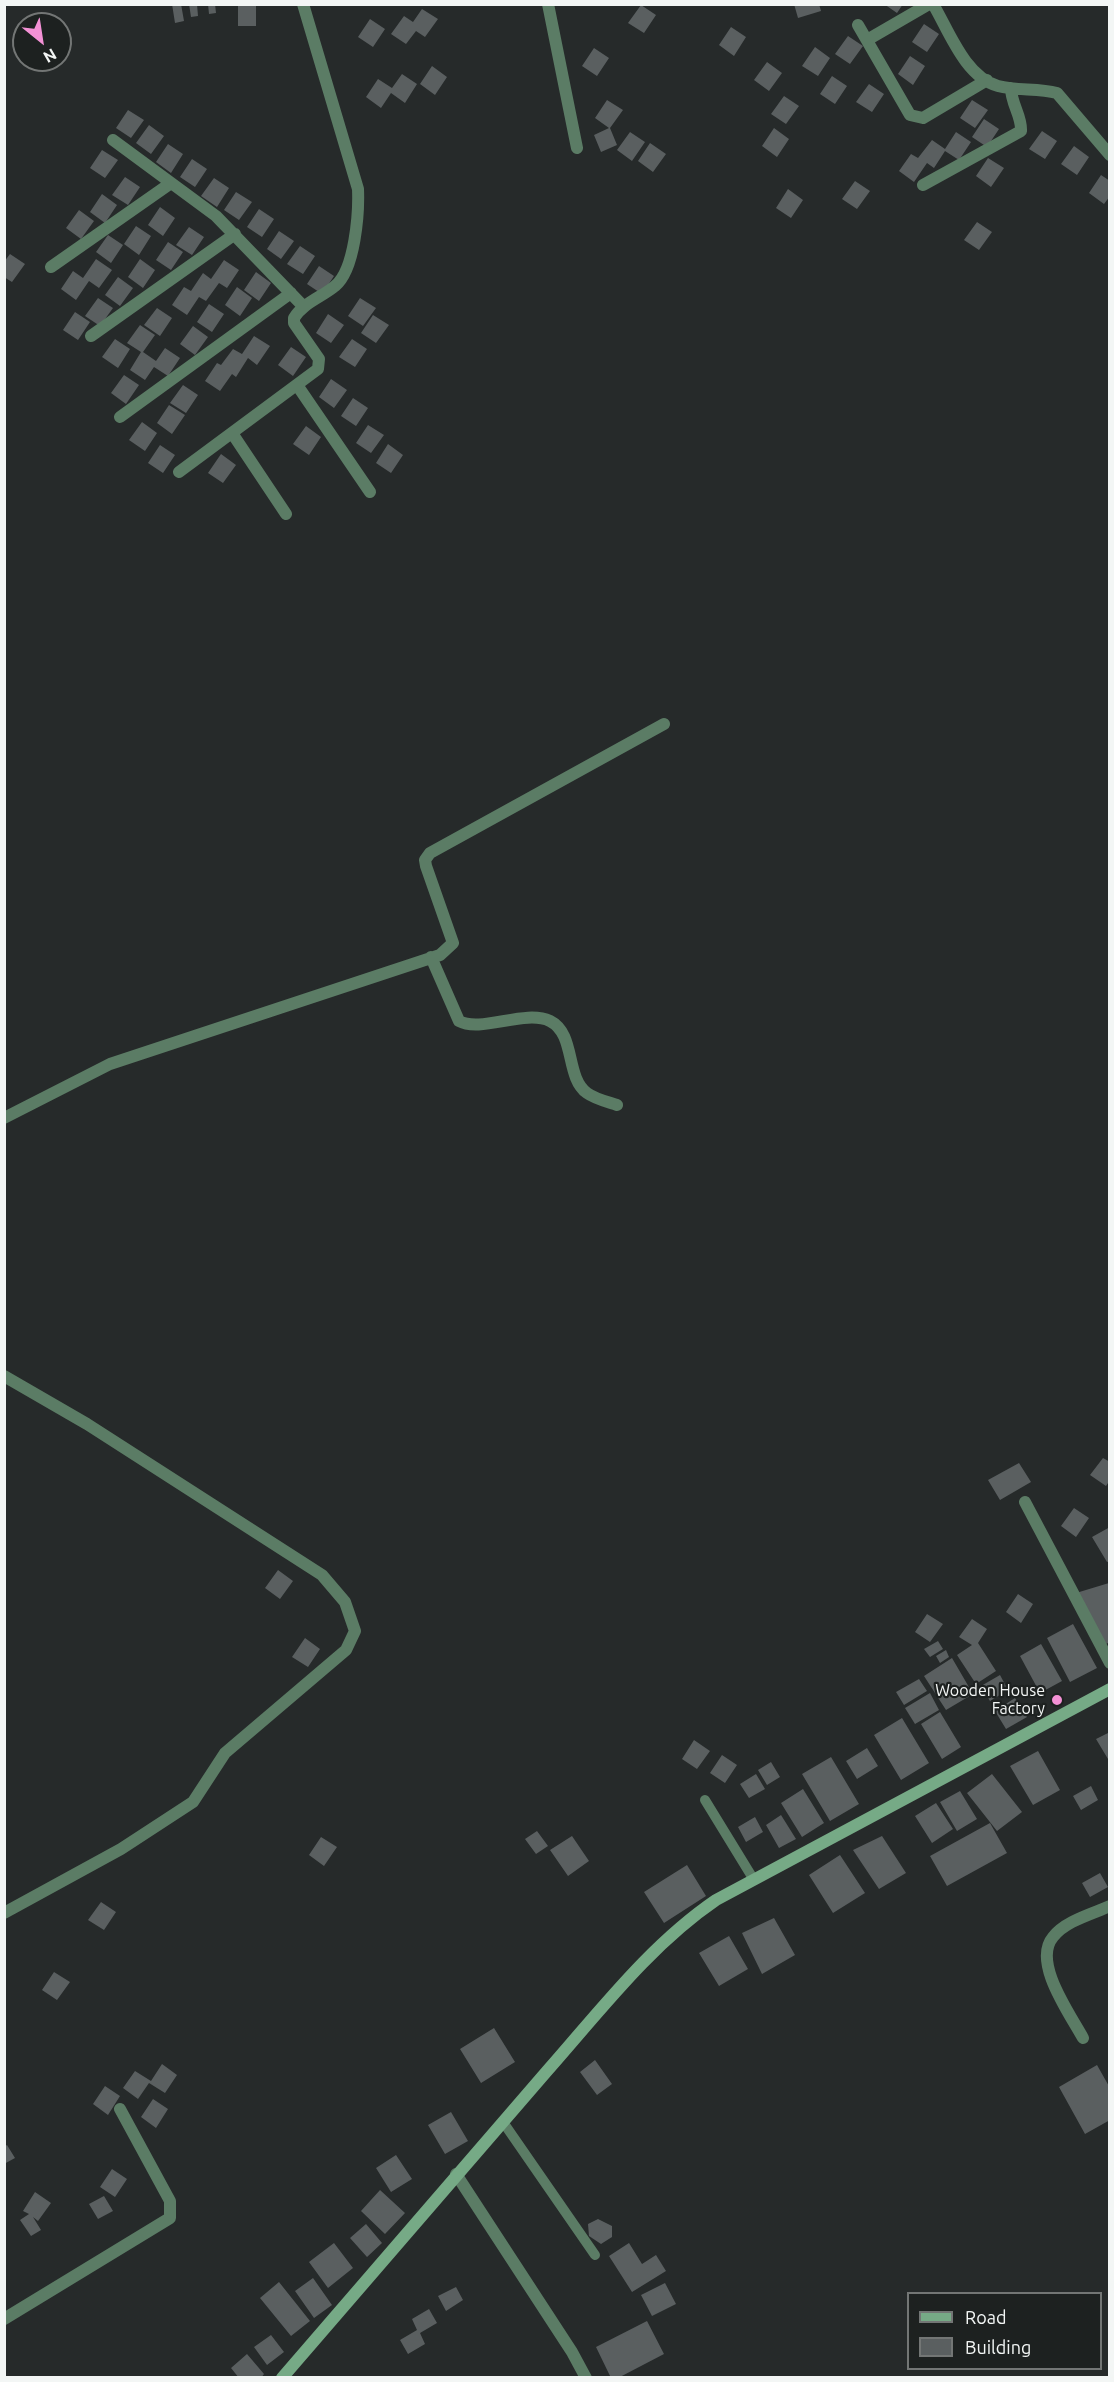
<!DOCTYPE html>
<style>
body{margin:0}
#map{position:relative;width:1114px;height:2382px;overflow:hidden;background:#262a2a;font-family:Ubuntu,sans-serif}
canvas{display:block}
.frame{position:absolute;inset:0;border:6px solid #f3f6f5;pointer-events:none}
.legend{position:absolute;left:907px;top:2292px;width:195px;height:78px;box-sizing:border-box;background:#1d2120;border:2px solid #737675;margin:0;padding:8px 10px;list-style:none;font-size:18px;color:#f3f6f5}
.legend li{display:flex;align-items:center;gap:12px;height:30px}
.legend b{width:30px;border:2px solid #737675}
.north{position:absolute;left:12px;top:12px;width:60px;height:60px;box-sizing:border-box;background:#1d2120;border:2px solid #737675;border-radius:50%;rotate:150deg;font-size:16px;font-weight:700;line-height:24px;text-align:center;color:#f3f6f5}
.north::after{content:'';display:block;margin:auto;width:21px;height:27px;background:#f391d5;clip-path:polygon(50% 0,100% 100%,50% 72%,0 100%)}
</style>
<div id="map">
<canvas width="1114" height="2382"></canvas>
<div class="frame"></div>
<ul class="legend">
<li><b style="height:8px;background:#76aa86"></b>Road</li>
<li><b style="height:16px;background:#5a5f60"></b>Building</li>
</ul>
<div class="north">N</div>
</div>
<script>
const g = document.querySelector('canvas').getContext('2d');
g.lineJoin = 'round';
function paint(path, color) {
  g.fillStyle = color;
  g.fill(path, 'evenodd');
}
function strokePath(path, color, width, dash) {
  g.strokeStyle = color;
  g.lineWidth = width;
  g.lineCap = dash ? 'butt' : 'round';
  g.setLineDash(dash || []);
  g.stroke(path);
}
function drawText(font, color, halo, rows, align = 'center') {
  g.font = font + ' Ubuntu,sans-serif';
  g.lineWidth = 4.5;
  g.setLineDash([]);
  g.textBaseline = 'middle';
  g.strokeStyle = halo;
  g.fillStyle = color;
  for (const [text, x, y, turn = 0] of rows) {
    g.save();
    g.translate(x, y);
    g.rotate((+turn || 0) * Math.PI / 180);
    g.textAlign = isNaN(turn) ? turn : align;
    if (halo) g.strokeText(text, 0, 0);
    g.fillText(text, 0, 0);
    g.restore();
  }
}
const building = new Path2D(`
 M 172,4 L 181,4 L 184,21 L 175,23 Z
 M 189,4 L 197,4 L 198,16 L 191,17 Z
 M 208,4 L 215,4 L 216,13 L 209,14 Z
 M 238,4 L 256,4 L 256,26 L 238,26 Z
 M 794,4 L 819,4 L 821,11 L 798,18 Z
 M 884,4 L 903,4 L 897,13 Z
 M 641,5 L 656,15 L 644,33 L 628,23 Z
 M 422,9 L 438,19 L 425,37 L 416,31 L 406,44 L 391,34 L 404,16 L 413,22 Z
 M 370,19 L 385,29 L 373,47 L 358,37 Z
 M 924,24 L 939,34 L 927,52 L 912,42 Z
 M 731,27 L 746,37 L 734,56 L 719,45 Z
 M 848,36 L 863,46 L 850,64 L 835,54 Z
 M 815,47 L 830,58 L 818,76 L 802,66 Z
 M 594,48 L 609,58 L 597,76 L 582,66 Z
 M 910,56 L 925,66 L 913,85 L 898,74 Z
 M 767,62 L 782,73 L 769,91 L 754,80 Z
 M 432,66 L 447,77 L 435,95 L 420,84 Z
 M 402,74 L 417,84 L 405,103 L 391,93 L 381,108 L 366,97 L 378,79 L 392,88 Z
 M 832,76 L 847,86 L 835,104 L 820,94 Z
 M 869,84 L 884,94 L 872,112 L 856,102 Z
 M 784,96 L 799,106 L 786,124 L 771,114 Z
 M 607,100 L 623,110 L 610,128 L 617,145 L 601,152 L 594,135 L 609,128 L 595,118 Z
 M 972,100 L 988,110 L 975,128 L 960,118 Z
 M 128,110 L 144,120 L 131,138 L 116,128 Z
 M 984,119 L 999,129 L 987,147 L 972,137 Z
 M 149,125 L 164,136 L 151,154 L 136,143 Z
 M 774,128 L 789,139 L 777,157 L 762,146 Z
 M 1042,131 L 1057,141 L 1045,159 L 1029,149 Z
 M 630,132 L 645,142 L 632,161 L 617,150 Z
 M 956,132 L 971,142 L 959,160 L 945,151 L 934,168 L 927,163 L 914,182 L 899,171 L 911,154 L 918,158 L 932,140 L 945,149 Z
 M 650,143 L 666,154 L 653,172 L 638,161 Z
 M 168,144 L 183,154 L 171,173 L 156,162 Z
 M 1074,146 L 1089,157 L 1077,175 L 1061,164 Z
 M 102,150 L 118,160 L 105,178 L 90,168 Z
 M 988,158 L 1004,168 L 991,187 L 976,176 Z
 M 192,159 L 207,169 L 195,187 L 180,177 Z
 M 1101,175 L 1110,181 L 1110,196 L 1104,204 L 1089,193 Z
 M 125,177 L 140,187 L 128,205 L 112,195 Z
 M 214,178 L 229,188 L 217,207 L 201,196 Z
 M 855,181 L 870,191 L 857,209 L 842,199 Z
 M 788,189 L 803,200 L 791,218 L 776,208 Z
 M 236,192 L 252,202 L 239,220 L 224,210 Z
 M 102,194 L 117,205 L 105,223 L 90,212 Z
 M 160,207 L 175,218 L 163,236 L 148,225 Z
 M 259,209 L 274,219 L 262,237 L 247,227 Z
 M 79,210 L 94,221 L 81,239 L 66,228 Z
 M 977,222 L 992,232 L 979,250 L 964,240 Z
 M 136,226 L 151,236 L 139,255 L 124,244 Z
 M 189,227 L 204,237 L 192,255 L 176,245 Z
 M 279,231 L 294,241 L 281,259 L 267,249 Z
 M 108,235 L 123,245 L 111,263 L 96,252 Z
 M 168,242 L 183,252 L 171,270 L 156,260 Z
 M 300,246 L 315,256 L 303,274 L 287,264 Z
 M 10,254 L 25,264 L 12,282 L 4,277 L 4,262 Z
 M 96,259 L 112,270 L 99,288 L 89,281 L 76,300 L 61,289 L 73,271 L 83,278 Z
 M 140,259 L 155,270 L 143,288 L 128,277 Z
 M 224,260 L 239,270 L 227,288 L 219,283 L 206,301 L 199,297 L 187,315 L 172,305 L 184,287 L 191,291 L 203,273 L 211,279 Z
 M 319,266 L 334,276 L 322,294 L 307,284 Z
 M 256,272 L 271,283 L 259,301 L 244,290 Z
 M 118,277 L 133,288 L 120,306 L 105,295 Z
 M 237,287 L 252,298 L 240,316 L 225,305 Z
 M 98,298 L 113,308 L 100,326 L 85,316 Z
 M 360,298 L 376,308 L 363,326 L 348,316 Z
 M 209,304 L 224,314 L 212,332 L 197,322 Z
 M 157,308 L 172,318 L 160,336 L 144,325 Z
 M 75,312 L 90,322 L 78,340 L 63,330 Z
 M 328,314 L 344,325 L 331,343 L 316,333 Z
 M 373,315 L 389,325 L 376,343 L 361,333 Z
 M 140,325 L 155,335 L 143,352 L 156,361 L 165,348 L 180,358 L 168,376 L 154,367 L 145,380 L 130,370 L 141,352 L 127,343 Z
 M 193,326 L 208,337 L 195,355 L 180,344 Z
 M 254,336 L 270,346 L 257,365 L 248,358 L 236,377 L 232,374 L 220,391 L 205,381 L 217,363 L 221,365 L 233,349 L 242,354 Z
 M 115,339 L 130,349 L 118,368 L 102,357 Z
 M 352,339 L 367,349 L 355,367 L 339,357 Z
 M 291,347 L 306,357 L 293,376 L 278,365 Z
 M 124,375 L 139,385 L 126,404 L 111,393 Z
 M 331,379 L 347,390 L 334,408 L 319,397 Z
 M 183,385 L 198,395 L 186,413 L 170,403 Z
 M 353,398 L 368,408 L 356,426 L 341,416 Z
 M 169,405 L 185,415 L 172,434 L 157,423 Z
 M 142,422 L 157,433 L 145,451 L 129,440 Z
 M 368,425 L 384,435 L 371,453 L 356,443 Z
 M 306,426 L 321,437 L 309,455 L 293,444 Z
 M 388,444 L 403,455 L 391,473 L 376,463 Z
 M 160,445 L 175,455 L 163,473 L 148,463 Z
 M 221,454 L 236,465 L 223,483 L 208,473 Z
 M 1103,1458 L 1110,1462 L 1110,1480 L 1106,1486 L 1090,1475 Z
 M 1019,1463 L 1031,1482 L 1000,1500 L 988,1480 Z
 M 1074,1508 L 1089,1518 L 1076,1537 L 1061,1526 Z
 M 1110,1527 L 1110,1561 L 1107,1562 L 1092,1537 Z
 M 278,1570 L 293,1581 L 280,1599 L 265,1588 Z
 M 1109,1583 L 1110,1642 L 1104,1645 L 1076,1593 Z
 M 1018,1594 L 1033,1604 L 1021,1623 L 1006,1612 Z
 M 927,1614 L 943,1624 L 930,1642 L 915,1632 Z
 M 972,1619 L 987,1629 L 978,1643 L 996,1671 L 976,1684 L 957,1655 L 972,1645 L 959,1637 Z
 M 1073,1624 L 1097,1668 L 1070,1682 L 1047,1638 Z
 M 305,1638 L 320,1649 L 308,1667 L 292,1657 Z
 M 938,1641 L 943,1649 L 930,1657 L 924,1649 Z
 M 1041,1644 L 1062,1681 L 1040,1693 L 1020,1656 Z
 M 946,1650 L 949,1657 L 940,1663 L 936,1656 Z
 M 952,1658 L 973,1694 L 946,1710 L 924,1676 Z
 M 1000,1675 L 1008,1690 L 990,1701 L 981,1686 Z
 M 919,1679 L 927,1691 L 904,1705 L 896,1692 Z
 M 930,1693 L 939,1710 L 915,1724 L 905,1708 Z
 M 1015,1698 L 1027,1717 L 1006,1729 L 995,1711 Z
 M 940,1712 L 961,1747 L 942,1759 L 921,1724 Z
 M 902,1718 L 929,1763 L 901,1780 L 874,1735 Z
 M 1110,1732 L 1110,1758 L 1108,1759 L 1096,1739 Z
 M 694,1740 L 710,1751 L 697,1769 L 682,1759 Z
 M 867,1748 L 878,1766 L 857,1779 L 846,1761 Z
 M 1038,1751 L 1060,1790 L 1033,1805 L 1010,1766 Z
 M 722,1755 L 737,1765 L 725,1783 L 710,1773 Z
 M 831,1757 L 859,1804 L 830,1821 L 802,1774 Z
 M 771,1762 L 780,1777 L 767,1785 L 758,1770 Z
 M 756,1774 L 765,1789 L 749,1798 L 740,1784 Z
 M 992,1774 L 1022,1812 L 997,1831 L 967,1793 Z
 M 1091,1786 L 1098,1800 L 1081,1810 L 1073,1796 Z
 M 803,1789 L 824,1823 L 802,1837 L 781,1803 Z
 M 960,1791 L 977,1819 L 957,1831 L 940,1802 Z
 M 936,1803 L 953,1829 L 932,1843 L 915,1816 Z
 M 781,1815 L 796,1839 L 779,1848 L 766,1825 Z
 M 755,1817 L 763,1832 L 746,1842 L 738,1827 Z
 M 990,1823 L 1007,1853 L 947,1886 L 930,1856 Z
 M 537,1831 L 548,1846 L 536,1854 L 525,1839 Z
 M 572,1836 L 589,1861 L 568,1876 L 550,1850 Z
 M 882,1836 L 906,1873 L 879,1889 L 853,1850 Z
 M 321,1837 L 337,1847 L 324,1866 L 309,1855 Z
 M 840,1855 L 865,1893 L 833,1913 L 809,1875 Z
 M 687,1865 L 706,1896 L 664,1923 L 644,1892 Z
 M 1100,1873 L 1108,1887 L 1090,1897 L 1082,1883 Z
 M 101,1902 L 116,1912 L 104,1930 L 88,1920 Z
 M 774,1918 L 795,1955 L 762,1974 L 742,1933 Z
 M 729,1936 L 748,1969 L 719,1986 L 699,1953 Z
 M 54,1972 L 70,1982 L 57,2000 L 42,1990 Z
 M 494,2028 L 515,2062 L 481,2083 L 460,2049 Z
 M 595,2060 L 612,2084 L 597,2095 L 580,2072 Z
 M 162,2064 L 177,2075 L 165,2093 L 149,2083 L 138,2099 L 123,2088 L 135,2071 L 151,2081 Z
 M 1097,2065 L 1110,2088 L 1110,2120 L 1085,2134 L 1059,2087 Z
 M 105,2086 L 120,2096 L 108,2115 L 93,2104 Z
 M 153,2099 L 168,2109 L 156,2128 L 141,2117 Z
 M 451,2112 L 468,2141 L 445,2154 L 428,2125 Z
 M 7,2145 L 15,2158 L 4,2164 L 4,2147 Z
 M 396,2155 L 412,2179 L 391,2192 L 376,2168 Z
 M 112,2169 L 127,2179 L 115,2197 L 100,2187 Z
 M 380,2190 L 405,2213 L 385,2234 L 361,2211 Z
 M 35,2192 L 51,2203 L 38,2221 L 33,2217 L 41,2230 L 31,2236 L 20,2220 L 29,2214 L 23,2211 Z
 M 104,2196 L 113,2211 L 98,2219 L 89,2204 Z
 M 598,2219 L 612,2226 L 612,2237 L 601,2244 L 589,2236 L 588,2224 Z
 M 366,2224 L 382,2243 L 367,2257 L 350,2238 Z
 M 334,2243 L 353,2268 L 328,2288 L 309,2262 Z
 M 629,2243 L 642,2264 L 656,2255 L 666,2271 L 632,2292 L 609,2256 Z
 M 313,2278 L 332,2305 L 314,2318 L 295,2291 Z
 M 279,2282 L 310,2321 L 291,2336 L 260,2298 Z
 M 665,2283 L 676,2304 L 652,2316 L 641,2295 Z
 M 456,2287 L 463,2300 L 446,2311 L 438,2296 Z
 M 429,2309 L 437,2323 L 420,2333 L 425,2344 L 408,2354 L 400,2340 L 417,2330 L 412,2319 Z
 M 647,2321 L 664,2354 L 618,2378 L 611,2378 L 596,2347 Z
 M 271,2335 L 284,2352 L 267,2365 L 254,2347 Z
 M 247,2354 L 264,2374 L 261,2378 L 239,2378 L 231,2368 Z`);
const service = new Path2D(`
 M 705,1800 L 754,1880
 M 503,2122 L 595,2255`);
const minor = new Path2D(`
 M 548,4 L 577,148
 M 933,4 C 949,31 965,77 998,86 C 1017,91 1038,88 1057,93 L 1110,155
 M 858,25 L 910,115 L 923,118 L 987,80
 M 867,40 L 929,4
 M 113,140 L 216,216 L 304,307
 M 923,185 L 1021,131 C 1022,116 1011,104 1011,88
 M 51,267 L 171,183
 M 91,336 L 235,234
 M 297,385 L 370,492
 M 120,417 L 291,293
 M 232,433 L 286,514
 M 179,472 L 318,369 L 319,359 L 294,323 L 294,318 C 303,303 322,297 335,286 C 355,270 359,213 358,189 L 303,4
 M 431,957 L 459,1021 C 481,1033 525,1009 550,1021 C 576,1034 565,1077 587,1093 C 595,1099 608,1102 617,1105
 M 4,1118 L 110,1064 L 440,955 L 453,943 L 426,866 L 425,860 L 430,853 L 664,724
 M 4,1376 L 87,1424 L 322,1575 L 345,1602 L 355,1631 L 346,1650 L 225,1753 L 193,1802 L 121,1849 L 4,1913
 M 1025,1502 L 1110,1663
 M 1083,2038 C 1070,2014 1032,1962 1053,1937 C 1065,1921 1092,1914 1110,1906
 M 456,2174 L 572,2352 L 586,2378
 M 4,2319 L 170,2218 L 170,2201 L 120,2109`);
const secondary = new Path2D(`
 M 282,2378 C 371,2276 458,2173 547,2071 C 600,2011 650,1945 716,1900 L 1110,1689`);
const markers = [
 [1057,1700,6,"#f391d5"]
];
const poiNames = [
 ["Wooden House",1045,1691],
 ["Factory",1045,1709]
];
paint(building, '#5a5f60');
strokePath(service, '#5b7c65', 10);
strokePath(minor, '#5b7c65', 12);
strokePath(secondary, '#76aa86', 12);
for (const [x, y, r, color] of markers) {
  const dot = new Path2D();
  dot.arc(x, y, r, 0, 2 * Math.PI);
  g.fillStyle = color;
  g.fill(dot);
  strokePath(dot, '#1d2120', 2);
}
drawText('16px', '#f3f6f5', '#1d2120', poiNames, 'right');
</script>
